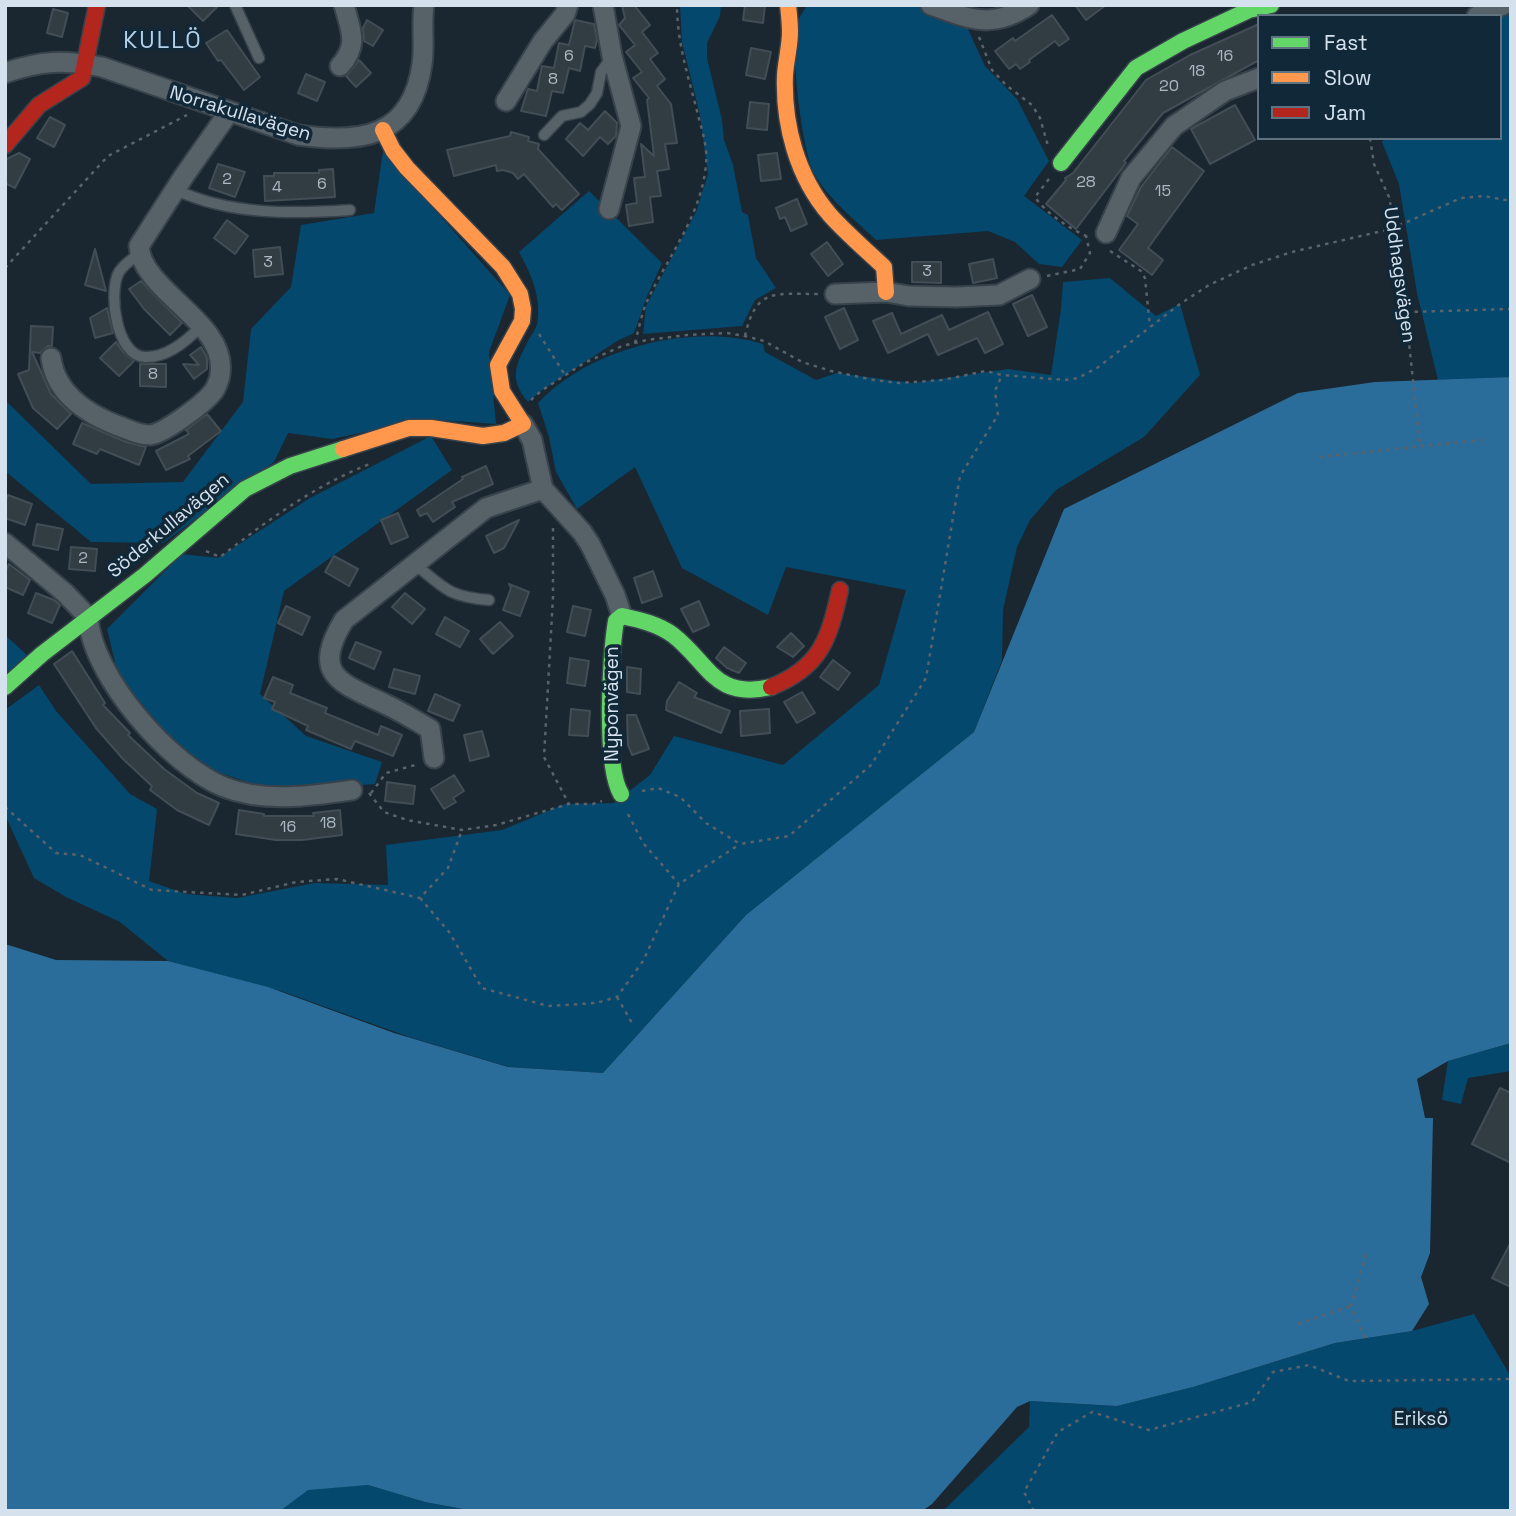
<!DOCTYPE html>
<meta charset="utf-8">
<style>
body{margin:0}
#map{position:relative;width:1516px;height:1516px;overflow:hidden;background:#1a2730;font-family:"Space Grotesk",sans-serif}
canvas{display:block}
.frame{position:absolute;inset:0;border:7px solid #d5e2ee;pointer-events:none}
.legend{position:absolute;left:1257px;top:14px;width:245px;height:126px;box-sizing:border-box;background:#112839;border:2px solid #5f7281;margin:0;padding:9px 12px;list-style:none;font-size:21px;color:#d5e2ee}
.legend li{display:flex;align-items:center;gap:14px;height:35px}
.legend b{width:35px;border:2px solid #5f7281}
</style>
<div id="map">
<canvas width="1516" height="1516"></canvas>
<div class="frame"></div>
<ul class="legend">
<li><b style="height:9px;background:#63d668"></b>Fast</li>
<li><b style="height:9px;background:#ff974d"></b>Slow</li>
<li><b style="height:9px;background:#b3261e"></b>Jam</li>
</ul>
</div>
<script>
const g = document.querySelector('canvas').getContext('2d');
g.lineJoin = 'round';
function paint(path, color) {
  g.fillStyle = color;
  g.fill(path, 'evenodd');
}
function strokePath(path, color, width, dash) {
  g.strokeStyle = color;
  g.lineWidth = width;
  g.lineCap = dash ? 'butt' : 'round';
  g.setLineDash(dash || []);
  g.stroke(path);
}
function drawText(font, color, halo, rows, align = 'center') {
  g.font = font + ' "Space Grotesk",sans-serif';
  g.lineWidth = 7;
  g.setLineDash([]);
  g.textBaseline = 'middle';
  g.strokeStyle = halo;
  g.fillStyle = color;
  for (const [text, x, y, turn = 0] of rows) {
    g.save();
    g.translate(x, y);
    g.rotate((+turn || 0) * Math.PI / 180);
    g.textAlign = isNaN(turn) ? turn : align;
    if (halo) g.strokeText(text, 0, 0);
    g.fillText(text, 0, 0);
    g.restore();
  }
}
const green = new Path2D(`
 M 680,5 L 721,5 L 720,16 L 707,43 L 707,58 L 722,120 L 724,140 L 733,165 L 742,212 L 748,215 L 756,258 L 776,288 L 755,300 L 742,326 L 643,334 L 646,306 L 696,212 L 708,174 L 700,115 L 682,42 Z
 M 807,5 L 915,5 L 967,27 L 985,66 L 1017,99 L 1049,161 L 1024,196 L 1082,240 L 1062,267 L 1039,264 L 1015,242 L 988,231 L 876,240 C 854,219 829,200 814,173 C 802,150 790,50 797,24 C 798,18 804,11 807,5 Z
 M 1511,11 L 1511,377 L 1438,380 L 1417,293 L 1399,184 L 1382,142 L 1385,138 L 1500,138 L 1500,16 L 1495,16 Z
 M 383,151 L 510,295 L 489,352 L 496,424 L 425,419 L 332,439 L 288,433 L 274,462 L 163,543 L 91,542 L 5,471 L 5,400 L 91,484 L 183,482 L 243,402 L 251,329 L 291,287 L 301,225 L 374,213 Z
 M 589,191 L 662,263 L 647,296 L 634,333 L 617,341 L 541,391 L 528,402 C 508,378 516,365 529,339 C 532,334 536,329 537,324 C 542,298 531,274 519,252 Z
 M 1110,278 L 1156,316 L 1180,304 L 1200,375 L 1144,437 L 1056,490 L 1030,520 L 1017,547 L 1003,610 L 1002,660 L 974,732 L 746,915 L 603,1073 L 509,1067 L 409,1037 L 284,992 L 168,961 L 120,922 L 66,897 L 34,878 L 5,815 L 5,710 L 39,685 L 56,711 L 130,794 L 157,809 L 149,881 L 186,894 L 237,898 L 315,883 L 388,885 L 386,845 L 502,830 L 565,804 L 614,803 L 650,775 L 674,736 L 783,765 L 879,685 L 906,590 L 786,567 L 768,615 L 682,568 L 635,467 L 577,509 L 556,472 L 549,437 L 538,403 C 589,348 693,322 763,344 L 765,352 L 816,380 L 837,373 L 912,383 L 1008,369 L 1051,375 L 1061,309 L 1063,282 Z
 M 431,436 L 452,470 L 284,591 L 260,694 L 306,736 L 382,762 L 375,784 L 275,791 L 211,770 L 164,734 L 120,683 L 107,629 L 182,554 L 218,558 L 310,498 Z
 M 5,635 L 27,655 L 5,678 Z
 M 1511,1043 L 1511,1071 L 1468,1078 L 1461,1104 L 1442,1100 L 1448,1061 Z
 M 1474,1314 L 1511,1377 L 1511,1511 L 943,1511 L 1029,1427 L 1030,1401 L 1117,1406 L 1193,1387 L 1335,1343 L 1412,1331 Z
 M 368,1485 L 425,1502 L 474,1511 L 280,1511 L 308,1489 Z`);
const water = new Path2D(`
 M 1511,377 L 1511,1043 L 1448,1061 L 1417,1079 L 1425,1118 L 1433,1118 L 1430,1253 L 1421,1277 L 1429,1304 L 1412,1331 L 1335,1343 L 1193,1387 L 1117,1406 L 1030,1401 L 1017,1407 L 932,1504 L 922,1511 L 474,1511 L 425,1502 L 368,1485 L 308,1490 L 280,1511 L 5,1511 L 5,944 L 56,960 L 168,961 L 268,987 L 394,1033 L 508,1067 L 603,1073 L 746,915 L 974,732 L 1064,509 L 1298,393 L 1375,382 Z`);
const building = new Path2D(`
 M 187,5 L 219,5 L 203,21 Z
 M 622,5 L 634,5 L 650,25 L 642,32 L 658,53 L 650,59 L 665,79 L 657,86 L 671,104 L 677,143 L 665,144 L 669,169 L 657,171 L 661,196 L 650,197 L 653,222 L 629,226 L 626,205 L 637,203 L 634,178 L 645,177 L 641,144 L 654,156 L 647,100 L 649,98 L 633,78 L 642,72 L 626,52 L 635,45 L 619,25 L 625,18 Z
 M 745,5 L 765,5 L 763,23 L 743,20 Z
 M 1075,5 L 1106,5 L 1086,20 Z
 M 53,9 L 68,13 L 62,37 L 47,33 Z
 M 1052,15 L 1069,39 L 1059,46 L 1055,41 L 1029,60 L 1030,62 L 1020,69 L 1016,64 L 1009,69 L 995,51 L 1013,38 L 1015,41 Z
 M 367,20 L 383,30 L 373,46 L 364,41 L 363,28 Z
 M 575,20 L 594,24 L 597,40 L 595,48 L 585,46 L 580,71 L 569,68 L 563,93 L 552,91 L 546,116 L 521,111 L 528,89 L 537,91 L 542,66 L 554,68 L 559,43 L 569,45 Z
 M 1259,24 L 1259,60 L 1163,113 L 1124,161 L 1126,163 L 1076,229 L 1046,204 L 1066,180 L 1065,178 L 1073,173 L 1146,80 L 1190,55 Z
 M 227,30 L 260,77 L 244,90 L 221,60 L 218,61 L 206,43 Z
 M 751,48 L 771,52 L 765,79 L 746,75 Z
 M 359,60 L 371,73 L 356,87 L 346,76 Z
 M 306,74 L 325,82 L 317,101 L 298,93 Z
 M 750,102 L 769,104 L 767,130 L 747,128 Z
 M 1235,105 L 1255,140 L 1210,164 L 1191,129 Z
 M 605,111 L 617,123 L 616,136 L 608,144 L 600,137 L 583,156 L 566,139 L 580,123 L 588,130 Z
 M 50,117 L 65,125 L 54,147 L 37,138 Z
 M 511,132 L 529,137 L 528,141 L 539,144 L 538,149 L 579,194 L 562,210 L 556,204 L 553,207 L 524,174 L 518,179 L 513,173 L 503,170 L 497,171 L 496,165 L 454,176 L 447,150 L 510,136 Z
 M 1172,147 L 1204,171 L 1148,248 L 1163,260 L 1152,275 L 1119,250 L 1138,224 L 1127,216 L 1141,187 Z
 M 19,153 L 30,159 L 15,188 L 5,183 L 5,160 Z
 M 777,153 L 781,179 L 761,181 L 758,155 Z
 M 218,164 L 245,172 L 235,197 L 209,188 Z
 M 333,169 L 335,197 L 265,201 L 264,176 L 274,176 L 274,173 L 319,173 L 319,170 Z
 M 797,199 L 807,224 L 791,231 L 785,217 L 780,219 L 776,208 Z
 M 227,220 L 248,236 L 235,254 L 214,238 Z
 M 827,242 L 843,264 L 828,276 L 811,254 Z
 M 280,247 L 283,274 L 255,277 L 253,250 Z
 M 95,249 L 106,291 L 85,285 Z
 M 993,259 L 997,278 L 973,283 L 969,264 Z
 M 912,262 L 941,262 L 941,283 L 912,282 Z
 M 141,281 L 182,323 L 170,335 L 144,309 L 129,289 Z
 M 1032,295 L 1047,327 L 1028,336 L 1013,304 Z
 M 107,308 L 113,333 L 95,338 L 90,318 Z
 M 844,308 L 858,340 L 840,349 L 825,317 Z
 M 988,312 L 1003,344 L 985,353 L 977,338 L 938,355 L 928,334 L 888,353 L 873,321 L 892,313 L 901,334 L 942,315 L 949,330 Z
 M 31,326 L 53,327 L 52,346 L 48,346 L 40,353 L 32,352 L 51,394 L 71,414 L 57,429 L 33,408 L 18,374 L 29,370 Z
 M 116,342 L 122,351 L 134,361 L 119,376 L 100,358 Z
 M 201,347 L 207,358 L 207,369 L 194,379 L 183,364 L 199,365 L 190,355 Z
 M 140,364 L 166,364 L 166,387 L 140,386 Z
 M 207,414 L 221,431 L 188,456 L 190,459 L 166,470 L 156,451 L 189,434 L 186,430 Z
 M 82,423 L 126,442 L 146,447 L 139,465 L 100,449 L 97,454 L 73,444 Z
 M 486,466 L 493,484 L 452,502 L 455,507 L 433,522 L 427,513 L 420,516 L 417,510 L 463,479 L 462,477 Z
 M 8,495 L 32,504 L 25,525 L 5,518 L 5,503 Z
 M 398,513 L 408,537 L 391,544 L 381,520 Z
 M 519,520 L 504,548 L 494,553 L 486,536 Z
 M 37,524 L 63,529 L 58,550 L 33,545 Z
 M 71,547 L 97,549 L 95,571 L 69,569 Z
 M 134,551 L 141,558 L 121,574 L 114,567 Z
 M 334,556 L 358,569 L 349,586 L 325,572 Z
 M 9,564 L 30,580 L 23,595 L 5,587 L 5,572 Z
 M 653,571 L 662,596 L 642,603 L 634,578 Z
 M 509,584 L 529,592 L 520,616 L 503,610 L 511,588 Z
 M 36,593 L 54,600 L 60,605 L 52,623 L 28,613 Z
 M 405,593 L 425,609 L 412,624 L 392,607 Z
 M 699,601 L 709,625 L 693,632 L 681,609 Z
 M 286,606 L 310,617 L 302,635 L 278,623 Z
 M 573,606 L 591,610 L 585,636 L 567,632 Z
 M 445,617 L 469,631 L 460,647 L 436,634 Z
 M 500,622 L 513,636 L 493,654 L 480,639 Z
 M 791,633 L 804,646 L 793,657 L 777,647 Z
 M 356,642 L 381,652 L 374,669 L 349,658 Z
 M 724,647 L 746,663 L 739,673 L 727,668 L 716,658 Z
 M 72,651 L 105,703 L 103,705 L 130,733 L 128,735 L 164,769 L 197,793 L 219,803 L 209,825 L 177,810 L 150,790 L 152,786 L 123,759 L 96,728 L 54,664 Z
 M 570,658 L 589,661 L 585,686 L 567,683 Z
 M 833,660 L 850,673 L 838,690 L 820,677 Z
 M 627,667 L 641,669 L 640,694 L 627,692 Z
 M 394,669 L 420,676 L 415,694 L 389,687 Z
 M 273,677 L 293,685 L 290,693 L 327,708 L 325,713 L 378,735 L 381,726 L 402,735 L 393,756 L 355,741 L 351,749 L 306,730 L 308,726 L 272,709 L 275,702 L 264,698 Z
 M 679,682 L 697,693 L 694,697 L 730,711 L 721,733 L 666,710 L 667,701 Z
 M 802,692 L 815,713 L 797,723 L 784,702 Z
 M 435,694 L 460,705 L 453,721 L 428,711 Z
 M 571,709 L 590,711 L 588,736 L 569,735 Z
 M 769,709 L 770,733 L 741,736 L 740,711 Z
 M 627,715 L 636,715 L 649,749 L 632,755 L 628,745 Z
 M 482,731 L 489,756 L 470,761 L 464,735 Z
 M 454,775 L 464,791 L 453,798 L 456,802 L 444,809 L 431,789 Z
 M 387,782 L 415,786 L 413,804 L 385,801 Z
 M 239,810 L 264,814 L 264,816 L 314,816 L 313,813 L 340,810 L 342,835 L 302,840 L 276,840 L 236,834 Z
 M 1500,1088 L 1511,1093 L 1511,1163 L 1472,1144 Z
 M 1511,1242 L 1511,1287 L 1492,1278 Z`);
const path = new Path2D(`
 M 979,37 L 992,70 L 1006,85 L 1032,105 L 1040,118 L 1048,146
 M 1370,138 L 1374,164 L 1389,197 L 1399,249 L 1420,446
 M 1049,179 L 1035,197 C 1047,215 1071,229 1090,238
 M 1110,251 L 1141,271 L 1145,278 L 1150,327
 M 5,268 L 108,156 L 187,115
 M 1047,276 L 1080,269 L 1090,253 L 1086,236
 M 1406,312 L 1511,309
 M 539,334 L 565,375
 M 745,336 C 756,287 775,294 818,294
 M 635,343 C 639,328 642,311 649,297 C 670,254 702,213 706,164 C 708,146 701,128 697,111 C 688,76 677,42 677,5
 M 531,400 L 541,391 L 584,363 L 622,346 L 647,340 L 687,335 L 727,333 L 745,336 L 764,341 L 802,362 L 831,371 L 874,380 L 899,383 L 942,380 L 986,371 L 1002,375 L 1065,380 L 1078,378 L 1097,368 L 1180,304 L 1209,285 L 1252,265 L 1292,252 L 1391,229 L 1461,198 L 1484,196 L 1511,201
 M 1319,457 L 1481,440
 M 553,528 L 553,597 L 544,757 L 569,804
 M 206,551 L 220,557 C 267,521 315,485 370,464
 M 642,791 L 658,788 L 680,797 L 706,823 L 740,844 L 789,836 L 871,765 L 926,678 L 960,476 L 998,415 L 995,391 L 1002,375
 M 369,793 L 384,812 L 407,820 L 462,830 L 496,825 L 569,804 L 593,804 L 602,801
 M 371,793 L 386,773 L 419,764
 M 5,807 L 56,853 L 80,855 L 152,890 L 242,895 L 296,882 L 337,879 L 420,898 L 448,868 L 462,830
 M 628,814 L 643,843 L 679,884
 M 420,898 L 449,932 L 482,988 L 548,1006 L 596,1003 L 617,997 L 643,961 L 679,884 L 740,844
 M 617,997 L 632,1023
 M 1298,1324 L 1351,1306
 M 1365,1338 L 1351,1306 L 1367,1251
 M 1034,1511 L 1024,1492 L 1058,1432 L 1092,1412 L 1149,1430 L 1252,1402 L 1273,1372 L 1309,1365 L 1349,1381 L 1511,1379`);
const lane = new Path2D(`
 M 235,5 L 259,58
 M 544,135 L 562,116 L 581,112 L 590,104 L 597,93 L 601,72 L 612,57
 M 176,190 C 230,215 292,214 350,210
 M 139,254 C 132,259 124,264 119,272 C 108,292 116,356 145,357 C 168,358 188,340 202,325
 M 416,565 C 445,589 450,597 489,600`);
const street = new Path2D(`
 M 603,5 L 612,56 L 631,126 L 609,209
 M 931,5 C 969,19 992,30 1029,5
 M 1477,16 L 1503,5
 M 340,66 C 359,45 351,31 344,5
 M 5,73 C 42,60 64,60 102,67 L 298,135 C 360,144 412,138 422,64 C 425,45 421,25 424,5
 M 506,101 L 543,41 L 565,14 L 568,5
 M 1106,233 L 1131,178 L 1174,126 L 1225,91 L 1259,78
 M 835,294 L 886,292 L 909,296 L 956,297 L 999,295 L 1030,279
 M 51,358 C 56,396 90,416 124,428 C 131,431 141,435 150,435 C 165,433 207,402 215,389 C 217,385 220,378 220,374 C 228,322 142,292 139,246 L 184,176 L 229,112
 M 523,424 L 532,440 L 543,489 L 582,532 L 590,544 L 615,595 L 622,616
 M 5,543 L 65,593 L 88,617 C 92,677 170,765 224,787 C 264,803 311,796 352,790
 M 434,758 L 430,729 C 416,721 402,712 387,705 C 341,683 310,676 344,620 L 486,508 L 543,489`);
const fast = new Path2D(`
 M 1061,163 L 1136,68 L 1183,41 L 1249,10 L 1271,5
 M 5,687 L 42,654 L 145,575 L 245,489 L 290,466 L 343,449
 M 621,794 C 604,766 610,655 616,621 L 622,616 C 640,620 658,624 673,635 C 710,664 714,700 771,687`);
const slow = new Path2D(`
 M 788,5 C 789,14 790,23 790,32 C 790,46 786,60 785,75 C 783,124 797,177 830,215 C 846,233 866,250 884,267 L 886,292
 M 343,449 L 409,428 L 431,428 L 483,436 L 504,433 L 523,424 L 502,391 L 498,365 L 522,321 L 523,309 L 520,294 L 503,267 L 407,168 L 393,150 L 383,130`);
const jam = new Path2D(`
 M 5,145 L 39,105 L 82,78 L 97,5
 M 771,687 C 821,667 829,639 840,590`);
const numberNames = [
 ["6",569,57],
 ["16",1225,57],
 ["18",1197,72],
 ["8",553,80],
 ["20",1169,87],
 ["2",227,180],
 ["28",1086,183],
 ["6",322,185],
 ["4",277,188],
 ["15",1163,192],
 ["3",268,263],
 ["3",927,272],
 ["8",153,375],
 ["2",83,559],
 ["18",328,824],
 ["16",288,828]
];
const streetNames = [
 ["Norrakullavägen",240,114,17],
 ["Uddhagsvägen",1399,275,82],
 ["Söderkullavägen",169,526,-40],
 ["Nyponvägen",613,704,-90]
];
const parkNames = [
 ["Eriksö",1421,1420]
];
const quarterNames = [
 ["KULLÖ",163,42]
];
paint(green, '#04486d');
paint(water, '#2b6d9a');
paint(building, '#323c43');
strokePath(building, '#424d55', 2);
strokePath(lane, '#38424b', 13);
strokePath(street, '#38424b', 23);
strokePath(fast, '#38424b', 19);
strokePath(slow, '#38424b', 19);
strokePath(jam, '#38424b', 19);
strokePath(path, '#5a626a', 2.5, [3.5, 5]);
strokePath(lane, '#566168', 10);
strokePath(street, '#566168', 19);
strokePath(fast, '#63d668', 16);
strokePath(slow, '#ff974d', 16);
strokePath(jam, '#b3261e', 16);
drawText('16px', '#acb8c3', null, numberNames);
drawText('19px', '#d5e2ee', '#112839', streetNames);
drawText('19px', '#d2e3f1', '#112839', parkNames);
g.letterSpacing = '2px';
drawText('23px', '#b6d1e7', '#112839', quarterNames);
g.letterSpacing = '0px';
</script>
